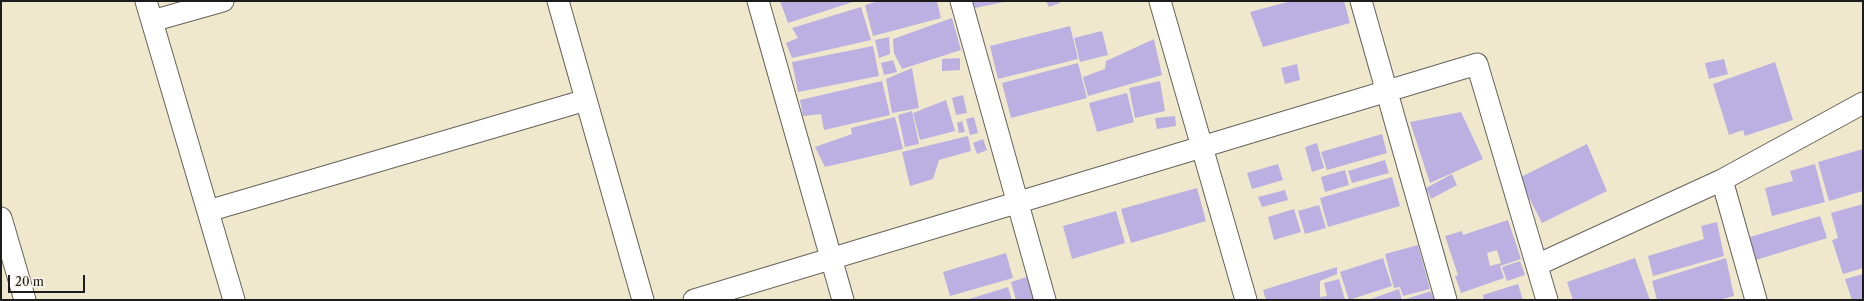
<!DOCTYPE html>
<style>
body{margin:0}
#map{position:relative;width:1864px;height:301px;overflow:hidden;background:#efe8cd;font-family:"Libre Caslon Text",serif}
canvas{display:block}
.frame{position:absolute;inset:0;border:2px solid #1c1c1c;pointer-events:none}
.scale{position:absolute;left:8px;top:275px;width:77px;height:18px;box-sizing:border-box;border:2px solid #1c1c1c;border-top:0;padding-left:5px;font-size:12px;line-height:14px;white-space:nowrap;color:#1c1c1c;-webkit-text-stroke:3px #fbf7ec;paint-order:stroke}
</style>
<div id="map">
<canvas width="1864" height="301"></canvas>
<div class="frame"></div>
<div class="scale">20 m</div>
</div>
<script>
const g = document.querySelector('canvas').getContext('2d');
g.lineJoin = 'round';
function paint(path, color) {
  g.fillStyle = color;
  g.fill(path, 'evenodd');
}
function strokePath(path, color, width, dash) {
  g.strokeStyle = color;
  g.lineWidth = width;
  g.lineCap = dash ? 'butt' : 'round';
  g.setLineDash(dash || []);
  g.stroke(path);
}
const building = new Path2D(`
 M 780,1 L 856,1 L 788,23 Z
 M 879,1 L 937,1 L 941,18 L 873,36 L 865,5 Z
 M 968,1 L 1004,1 L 1004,2 L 970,9 Z
 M 1046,1 L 1060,1 L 1060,3 L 1049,7 Z
 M 1291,1 L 1344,1 L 1350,23 L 1263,47 L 1250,12 Z
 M 861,7 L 871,40 L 792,58 L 786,43 L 798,38 L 792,28 Z
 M 952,18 L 961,50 L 902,69 L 894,53 L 893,39 Z
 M 1070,26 L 1078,59 L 998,79 L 990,46 Z
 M 1102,31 L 1108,55 L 1080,62 L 1074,38 Z
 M 889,37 L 890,54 L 879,58 L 875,40 Z
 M 1154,39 L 1162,75 L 1088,96 L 1083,77 L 1105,69 L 1106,61 Z
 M 873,46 L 879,76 L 798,92 L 792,62 Z
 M 960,58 L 960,70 L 942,71 L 942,59 Z
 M 1724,59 L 1728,74 L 1709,79 L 1705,63 Z
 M 893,60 L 897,72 L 884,75 L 881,63 Z
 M 1775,62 L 1793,120 L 1745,136 L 1743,130 L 1729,135 L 1713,84 Z
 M 1078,63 L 1087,98 L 1011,118 L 1002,83 Z
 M 1297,64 L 1300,80 L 1285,84 L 1281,68 Z
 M 912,68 L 919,108 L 892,113 L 886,79 Z
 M 882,81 L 890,115 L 824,130 L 821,114 L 803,116 L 800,100 Z
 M 1160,81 L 1165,111 L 1135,118 L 1129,88 Z
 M 1127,93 L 1134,122 L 1097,132 L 1089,103 Z
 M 963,95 L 967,113 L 956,115 L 952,98 Z
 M 946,100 L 955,131 L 920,140 L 913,113 Z
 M 912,111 L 919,144 L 905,147 L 898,115 Z
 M 1461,112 L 1483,159 L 1430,183 L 1410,122 Z
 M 1175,116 L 1176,126 L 1157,129 L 1155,118 Z
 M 895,117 L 903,149 L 825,167 L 815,147 L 852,134 L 851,128 Z
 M 974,117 L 978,133 L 970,135 L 966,119 Z
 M 962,121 L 965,132 L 959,133 L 957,123 Z
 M 1382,134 L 1387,153 L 1327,170 L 1321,152 Z
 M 968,136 L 971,151 L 939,160 L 933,179 L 910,186 L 902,152 Z
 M 983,139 L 987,150 L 977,154 L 973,143 Z
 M 1317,143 L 1324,168 L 1312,172 L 1305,147 Z
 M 1587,144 L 1607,191 L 1542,223 L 1519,178 Z
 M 1863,149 L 1863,191 L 1829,201 L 1818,162 Z
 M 1385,160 L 1389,173 L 1352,183 L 1348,171 Z
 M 1278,164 L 1283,180 L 1252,189 L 1247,173 Z
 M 1815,164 L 1825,202 L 1772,216 L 1765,188 L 1793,181 L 1790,171 Z
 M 1345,170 L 1349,185 L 1325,192 L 1321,177 Z
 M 1452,174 L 1457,185 L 1431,199 L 1426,188 Z
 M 1392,177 L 1400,206 L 1328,227 L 1320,198 Z
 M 1197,188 L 1206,221 L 1131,243 L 1121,209 Z
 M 1285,190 L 1288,200 L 1262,207 L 1258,197 Z
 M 1863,204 L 1863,268 L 1843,274 L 1832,240 L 1838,238 L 1831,213 Z
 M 1319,205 L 1326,228 L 1305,234 L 1298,211 Z
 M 1294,209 L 1301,232 L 1274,240 L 1268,217 Z
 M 1116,211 L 1125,243 L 1072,259 L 1063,226 Z
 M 1820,216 L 1827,238 L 1756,260 L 1750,237 Z
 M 1508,220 L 1521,259 L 1500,266 L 1504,278 L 1461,293 L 1455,276 L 1458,275 L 1445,236 L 1462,231 L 1463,235 ZM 1497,250 L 1501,263 L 1490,266 L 1487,253 Z
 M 1717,222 L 1724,256 L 1653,276 L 1648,256 L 1704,239 L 1701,226 Z
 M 1418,245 L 1430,289 L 1403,296 L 1400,287 L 1394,288 L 1385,254 Z
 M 1006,253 L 1013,278 L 950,296 L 943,272 Z
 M 1383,258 L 1392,286 L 1349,300 L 1340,272 Z
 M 1635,258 L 1650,300 L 1573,300 L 1567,282 Z
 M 1726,258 L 1734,296 L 1719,300 L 1657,300 L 1652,281 Z
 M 1520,261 L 1525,275 L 1507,281 L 1502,267 Z
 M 1337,267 L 1337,274 L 1320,281 L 1320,300 L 1266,300 L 1263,290 Z
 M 1863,274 L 1863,300 L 1852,300 L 1845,279 Z
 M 1027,277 L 1034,300 L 1016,300 L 1011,282 Z
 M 1339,279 L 1345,300 L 1321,300 L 1320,297 L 1327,296 L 1324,283 Z
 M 1518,284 L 1523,300 L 1484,300 L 1483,295 Z
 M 1008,287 L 1012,300 L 966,300 Z
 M 1399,289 L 1402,300 L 1368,300 Z
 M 1431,291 L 1434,300 L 1406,300 L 1406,299 Z`);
const street = new Path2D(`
 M 146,1 L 234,300
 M 558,1 L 643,300
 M 758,1 L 843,300
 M 961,1 L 1045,300
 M 1160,1 L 1246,300
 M 1361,1 L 1446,300
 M 152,21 L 223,1
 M 1722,180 L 1756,300
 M 208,211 L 586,100
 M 1,218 L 25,300
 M 1537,265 L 1722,180 L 1863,103
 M 694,300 L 1477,64 L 1547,300`);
paint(building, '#bcb0e2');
strokePath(street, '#66635a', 23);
strokePath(street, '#fff', 21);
</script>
